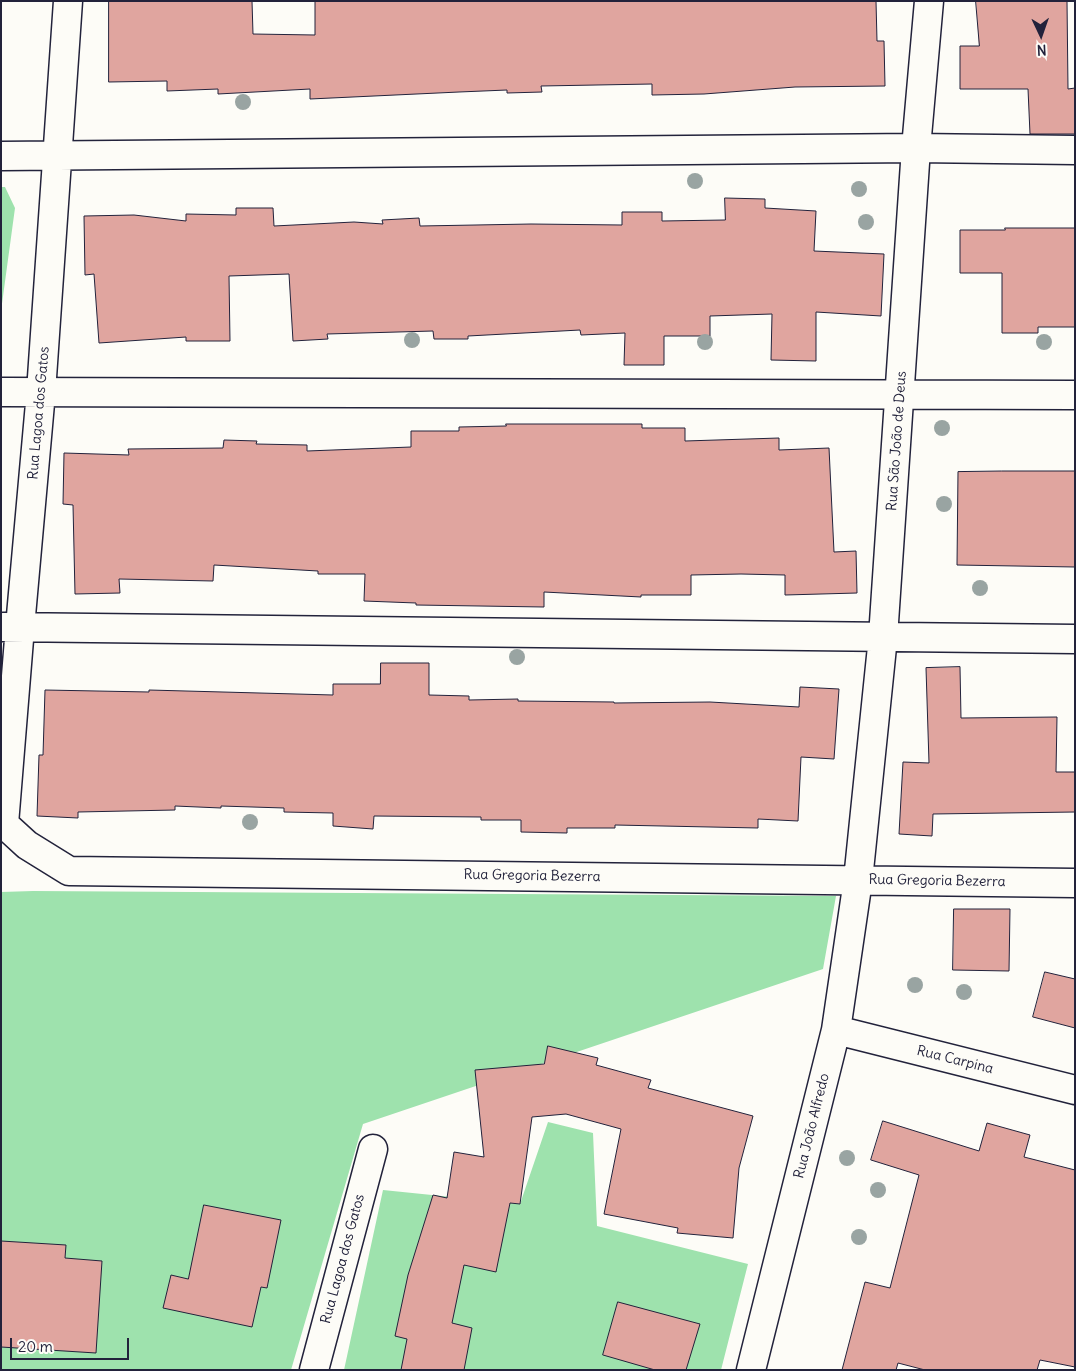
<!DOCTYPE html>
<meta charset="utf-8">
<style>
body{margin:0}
#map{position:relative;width:1076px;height:1371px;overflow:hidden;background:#fdfcf7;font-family:Delius,sans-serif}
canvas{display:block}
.frame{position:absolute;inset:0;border:2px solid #22223b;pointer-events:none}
.north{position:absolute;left:1016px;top:10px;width:50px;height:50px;-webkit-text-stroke:4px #fdfcf7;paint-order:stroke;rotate:177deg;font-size:14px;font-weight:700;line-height:20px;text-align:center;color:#22223b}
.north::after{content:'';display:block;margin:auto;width:18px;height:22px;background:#22223b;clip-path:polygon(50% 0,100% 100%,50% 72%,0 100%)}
.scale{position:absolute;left:10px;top:1338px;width:119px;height:22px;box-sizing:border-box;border:2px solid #22223b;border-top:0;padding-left:6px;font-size:15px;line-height:18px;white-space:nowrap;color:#22223b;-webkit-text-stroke:4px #fdfcf7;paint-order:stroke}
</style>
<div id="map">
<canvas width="1076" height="1371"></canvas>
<div class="frame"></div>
<div class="north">N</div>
<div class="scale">20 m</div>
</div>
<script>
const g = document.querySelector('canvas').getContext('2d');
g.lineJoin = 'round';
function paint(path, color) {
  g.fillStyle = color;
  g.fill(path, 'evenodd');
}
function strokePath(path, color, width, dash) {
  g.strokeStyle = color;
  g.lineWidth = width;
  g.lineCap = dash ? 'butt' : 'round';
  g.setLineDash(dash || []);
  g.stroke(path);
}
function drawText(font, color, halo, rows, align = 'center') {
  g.font = font + ' Delius,sans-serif';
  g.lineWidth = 4;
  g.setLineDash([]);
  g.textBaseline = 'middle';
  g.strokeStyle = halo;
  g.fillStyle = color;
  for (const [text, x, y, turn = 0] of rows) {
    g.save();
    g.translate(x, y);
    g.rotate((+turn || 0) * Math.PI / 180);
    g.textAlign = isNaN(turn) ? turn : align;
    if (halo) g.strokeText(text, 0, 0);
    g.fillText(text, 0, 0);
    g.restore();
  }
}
const green = new Path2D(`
 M 1,187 L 5,187 L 15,208 L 1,311 Z
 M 1,892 L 33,891 L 836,896 L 823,969 L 363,1124 L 291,1370 L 1,1370 Z
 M 548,1122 L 593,1133 L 597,1226 L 748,1264 L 721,1370 L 344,1370 L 383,1190 L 520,1204 Z`);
const building = new Path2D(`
 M 109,1 L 252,1 L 253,34 L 315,35 L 315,1 L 876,1 L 877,41 L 884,41 L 885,86 L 795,87 L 704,94 L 652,95 L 652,84 L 541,86 L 542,92 L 507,93 L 507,90 L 459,92 L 310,99 L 310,89 L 218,94 L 218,89 L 167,91 L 167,81 L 109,82 Z
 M 976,1 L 1067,1 L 1068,89 L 1075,88 L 1075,134 L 1030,134 L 1028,89 L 960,89 L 960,46 L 979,46 Z
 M 725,198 L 765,199 L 765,208 L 816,211 L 814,251 L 884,254 L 881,316 L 816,312 L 816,361 L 771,360 L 772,314 L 710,316 L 710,336 L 664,336 L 664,365 L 624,365 L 625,333 L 581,335 L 580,330 L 468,336 L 468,339 L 434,339 L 433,331 L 327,334 L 328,339 L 293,341 L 289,274 L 229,276 L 230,341 L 186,341 L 186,337 L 99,343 L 94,274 L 85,275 L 84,216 L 134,215 L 186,221 L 186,214 L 236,215 L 236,208 L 273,208 L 274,226 L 354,222 L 383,224 L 382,220 L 419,218 L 420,226 L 531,224 L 622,225 L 622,212 L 662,212 L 662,221 L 725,220 Z
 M 1005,228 L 1075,228 L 1075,327 L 1038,327 L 1038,333 L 1002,333 L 1002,273 L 960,273 L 960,230 L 1005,230 Z
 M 506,424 L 642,424 L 642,428 L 685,428 L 685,441 L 779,438 L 779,450 L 829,448 L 834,552 L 856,551 L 857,593 L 785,595 L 785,575 L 741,574 L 691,575 L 691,595 L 641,595 L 641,597 L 544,592 L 544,607 L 416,605 L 416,603 L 364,601 L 365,574 L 318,574 L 318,571 L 214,565 L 213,581 L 119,579 L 120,593 L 75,594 L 73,505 L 63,504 L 64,453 L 129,455 L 128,449 L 223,448 L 224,440 L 257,441 L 256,444 L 307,445 L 307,451 L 411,447 L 411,431 L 459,431 L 459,427 L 506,426 Z
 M 1002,471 L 1075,471 L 1075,567 L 957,565 L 958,472 Z
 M 381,663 L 429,663 L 429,695 L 469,696 L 469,700 L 518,699 L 518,701 L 614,702 L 614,703 L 710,702 L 799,707 L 800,687 L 839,689 L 834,759 L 801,757 L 798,821 L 758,819 L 758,828 L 615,825 L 615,828 L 567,828 L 567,833 L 521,832 L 521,820 L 481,820 L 481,817 L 374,816 L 373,829 L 333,826 L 333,813 L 284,812 L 284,808 L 221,806 L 221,808 L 175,806 L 175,810 L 78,812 L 78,818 L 37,816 L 39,755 L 43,755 L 45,690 L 149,692 L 149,690 L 333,695 L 333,684 L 380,684 Z
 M 960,667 L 961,718 L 1057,717 L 1056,772 L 1075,772 L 1075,812 L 933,814 L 932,836 L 899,834 L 903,762 L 929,763 L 926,668 Z
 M 954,909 L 1010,909 L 1009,971 L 953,970 Z
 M 1045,972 L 1075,979 L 1075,1028 L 1033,1017 Z
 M 548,1046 L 598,1058 L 596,1065 L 651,1080 L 648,1088 L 753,1116 L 739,1168 L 733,1238 L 677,1233 L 678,1228 L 604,1214 L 621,1129 L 566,1114 L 532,1117 L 520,1204 L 510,1203 L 496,1272 L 464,1265 L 452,1323 L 472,1328 L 464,1370 L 401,1370 L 407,1339 L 395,1336 L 408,1275 L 433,1195 L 447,1198 L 454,1152 L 484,1157 L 475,1070 L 544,1064 Z
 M 883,1121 L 979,1151 L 987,1123 L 1030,1135 L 1024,1157 L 1075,1170 L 1075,1367 L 1040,1360 L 1037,1370 L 925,1370 L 898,1363 L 896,1370 L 842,1370 L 865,1282 L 890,1288 L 919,1175 L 871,1160 Z
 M 204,1205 L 281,1220 L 267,1288 L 261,1287 L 252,1327 L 163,1308 L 171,1275 L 188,1279 Z
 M 1,1241 L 66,1245 L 65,1258 L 102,1261 L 96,1353 L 1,1347 Z
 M 618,1302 L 700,1324 L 686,1370 L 655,1370 L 603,1355 Z`);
const minor = new Path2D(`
 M 68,1 L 41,392 L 20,627 L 4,824 L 27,845 L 69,871 L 1075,883
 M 1,156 L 916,148 L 1075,150
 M 1,392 L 1075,395
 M 3,627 L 1075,639
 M 836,1030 L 1075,1090
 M 314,1370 L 373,1149
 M 751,1370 L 836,1030 L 858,880 L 883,637 L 916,148 L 929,1`);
const trees = [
 [243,102],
 [695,181],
 [859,189],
 [866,222],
 [412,340],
 [705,342],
 [1044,342],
 [942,428],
 [944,504],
 [980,588],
 [517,657],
 [250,822],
 [915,985],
 [964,992],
 [847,1158],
 [878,1190],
 [859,1237]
];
const streetNames = [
 ["Rua Lagoa dos Gatos",39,413,-85],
 ["Rua São João de Deus",897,441,-86],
 ["Rua Gregoria Bezerra",532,876,1],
 ["Rua Gregoria Bezerra",937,881,1],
 ["Rua Carpina",955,1060,14],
 ["Rua João Alfredo",812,1126,-76],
 ["Rua Lagoa dos Gatos",343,1259,-75]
];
paint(green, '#9ee2ad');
paint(building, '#e0a59f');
strokePath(building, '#22223b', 1);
strokePath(minor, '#22223b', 31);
strokePath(minor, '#fdfcf7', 28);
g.fillStyle = '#99a4a2';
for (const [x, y] of trees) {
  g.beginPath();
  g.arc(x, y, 8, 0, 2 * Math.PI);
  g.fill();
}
drawText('14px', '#22223b', '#fdfcf7', streetNames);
</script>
